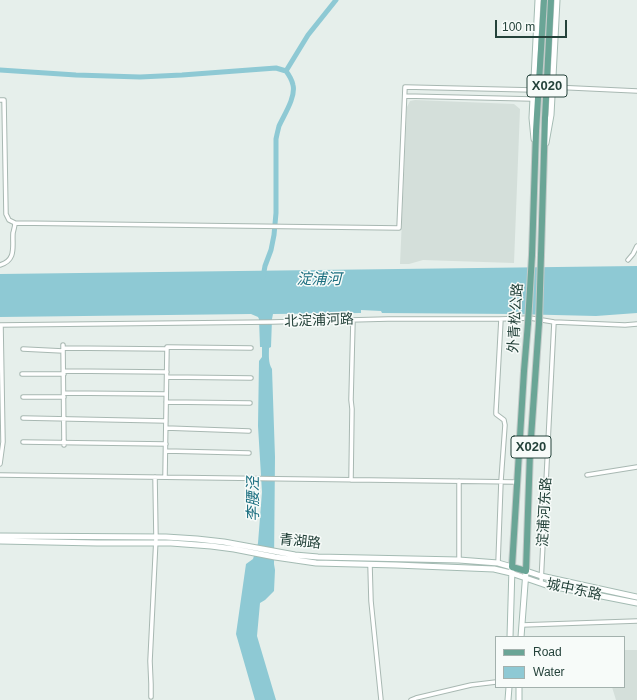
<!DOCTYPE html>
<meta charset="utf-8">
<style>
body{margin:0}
#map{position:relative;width:637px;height:700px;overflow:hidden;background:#e6efeb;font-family:Arial,sans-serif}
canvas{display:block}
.legend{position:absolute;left:495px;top:636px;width:130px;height:52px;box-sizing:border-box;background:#f7fbf9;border:1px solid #a3b1ad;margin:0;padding:5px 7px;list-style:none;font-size:12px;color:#24423a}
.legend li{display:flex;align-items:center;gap:8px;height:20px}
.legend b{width:20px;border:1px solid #a3b1ad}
.scale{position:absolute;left:495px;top:20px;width:72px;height:18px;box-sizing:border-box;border:2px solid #24423a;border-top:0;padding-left:5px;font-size:12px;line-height:14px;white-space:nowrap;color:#24423a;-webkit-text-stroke:3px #f7fbf9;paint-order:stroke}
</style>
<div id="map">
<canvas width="637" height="700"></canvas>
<ul class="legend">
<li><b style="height:5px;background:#6aa596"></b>Road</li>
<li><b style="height:11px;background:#8ec9d4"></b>Water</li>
</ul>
<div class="scale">100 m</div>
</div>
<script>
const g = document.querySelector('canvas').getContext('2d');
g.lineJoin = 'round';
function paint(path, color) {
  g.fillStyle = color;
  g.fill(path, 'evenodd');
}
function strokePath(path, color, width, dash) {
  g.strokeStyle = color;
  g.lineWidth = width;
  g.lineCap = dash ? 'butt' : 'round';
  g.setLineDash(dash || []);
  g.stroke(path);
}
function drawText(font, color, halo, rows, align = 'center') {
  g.font = font + ' Arial,"Noto Sans SC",sans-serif';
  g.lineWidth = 3;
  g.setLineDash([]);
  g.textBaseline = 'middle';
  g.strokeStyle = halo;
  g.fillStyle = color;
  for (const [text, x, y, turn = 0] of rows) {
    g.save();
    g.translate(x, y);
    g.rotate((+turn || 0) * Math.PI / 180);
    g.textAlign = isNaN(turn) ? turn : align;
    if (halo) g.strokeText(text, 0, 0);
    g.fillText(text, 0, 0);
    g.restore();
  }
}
const built = new Path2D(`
 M 415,100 L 514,104 L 520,109 L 514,263 L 423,260 L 409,264 L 400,264 L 407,107 L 410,101 Z
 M 624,650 L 637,650 L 637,700 L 616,700 L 612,687 L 624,687 Z`);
const water = new Path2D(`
 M 637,266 L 637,313 L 596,316 L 513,314 L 382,313 L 381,311 L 361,310 L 361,313 L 273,314 L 272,319 L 271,347 L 269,348 C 269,354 268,363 272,369 L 275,457 L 274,564 L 275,570 L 274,591 L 265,600 L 260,603 L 257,636 L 276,700 L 255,700 L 236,634 L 246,564 L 253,559 L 258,543 L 262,492 L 258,426 L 259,361 L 262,357 L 262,347 L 260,347 L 259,319 L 258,317 L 251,314 L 0,317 L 0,274 Z`);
const canal = new Path2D(`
 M 0,70 L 76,75 L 140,77 L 182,75 L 276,68 L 286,71 C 289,75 292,80 293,85 C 296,97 284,115 279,126 C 278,130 277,134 276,139 L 276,213 L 274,235 L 271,250 L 265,266 L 263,277
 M 286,71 L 308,35 L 336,0`);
const minor = new Path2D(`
 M 552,87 L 637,91
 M 405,96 L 532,99
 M 0,100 L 4,100 L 6,214 L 9,220 L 15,223 L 399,228 L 405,87 L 533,90
 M 628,260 L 633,254 L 637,246
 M 0,265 C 17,260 12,246 13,233 C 14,229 15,226 15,223
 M 0,325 L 272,322 L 388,319 L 499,319 L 530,318 L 554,322 L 625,325 L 637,324
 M 63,345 L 64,445
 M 63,348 L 167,349
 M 23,349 L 63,351
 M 64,371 L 167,372
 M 22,374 L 64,374
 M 167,377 L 251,378
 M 64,393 L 166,394
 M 23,397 L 64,397
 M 166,402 L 250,403
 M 23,418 L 166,421
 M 166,428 L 249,431
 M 23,442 L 166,444
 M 166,451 L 249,453
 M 0,464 L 3,442 L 1,325
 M 0,475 L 517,482
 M 587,475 L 637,467
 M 165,477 L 167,347 L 251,348
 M 351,480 L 352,409 L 351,400 L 353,320
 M 459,481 L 459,560
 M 498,563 L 501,481 L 505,425 L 504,420 L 496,414 L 496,411 L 501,319
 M 370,565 L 371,601 L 381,700
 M 541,583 L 554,322
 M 522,625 L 637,621
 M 151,697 L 151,684 L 150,661 L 156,538 L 155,477
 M 411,700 L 416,698 L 471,685 L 496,682`);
const secondary = new Path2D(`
 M 534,139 L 532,118 L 538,0
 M 546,143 L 551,115 L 557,0
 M 0,536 L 166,537 L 197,539 L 224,542 L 295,555 L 318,557 L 459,560 L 498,563 L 512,567 L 510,637
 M 0,541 L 97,543 L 171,543 L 211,546 L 234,549 L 275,557 L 316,563 L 396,565 L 494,569 L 511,573 L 546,585 L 637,603
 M 521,637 L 526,571 L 541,576 L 637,597
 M 508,700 L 509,687
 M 519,700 L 519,687`);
const primary = new Path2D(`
 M 532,255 L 536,131 L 544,0
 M 541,255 L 545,118 L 551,0
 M 528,323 L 524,371 L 512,567 L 526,571 L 530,452 L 539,323`);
const primaryBridge = new Path2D(`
 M 528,323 L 532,255
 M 539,323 L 541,255`);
const shields = [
 [547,86,40],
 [531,447,40]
];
const shieldNames = [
 ["X020",547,86],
 ["X020",531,447]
];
const streetNames = [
 ["外青松公路",516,318,-86],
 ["北淀浦河路",319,321,-2],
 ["淀浦河东路",545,512,-87],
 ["青湖路",300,542,6],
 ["城中东路",574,590,12]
];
const waterNames = [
 ["淀浦河",319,280],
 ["李腰泾",254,499,-90]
];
paint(built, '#d4dfda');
paint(water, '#8ec9d4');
strokePath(canal, '#8ec9d4', 5);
strokePath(minor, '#a8b8b2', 5.5);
strokePath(secondary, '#a4bbb3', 7);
strokePath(primary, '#c2cac8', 8);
strokePath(minor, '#fff', 3.5);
strokePath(secondary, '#fff', 5);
strokePath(primary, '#6aa596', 6);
strokePath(primaryBridge, '#c2cac8', 8, []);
strokePath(primaryBridge, '#6aa596', 6);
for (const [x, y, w] of shields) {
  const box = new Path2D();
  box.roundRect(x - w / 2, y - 11, w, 22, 3);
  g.fillStyle = '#f7fbf9';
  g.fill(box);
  strokePath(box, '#24423a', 1);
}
drawText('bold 13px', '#24423a', null, shieldNames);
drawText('14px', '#24423a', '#f7fbf9', streetNames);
drawText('italic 15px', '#1c6f80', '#f7fbf9', waterNames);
</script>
